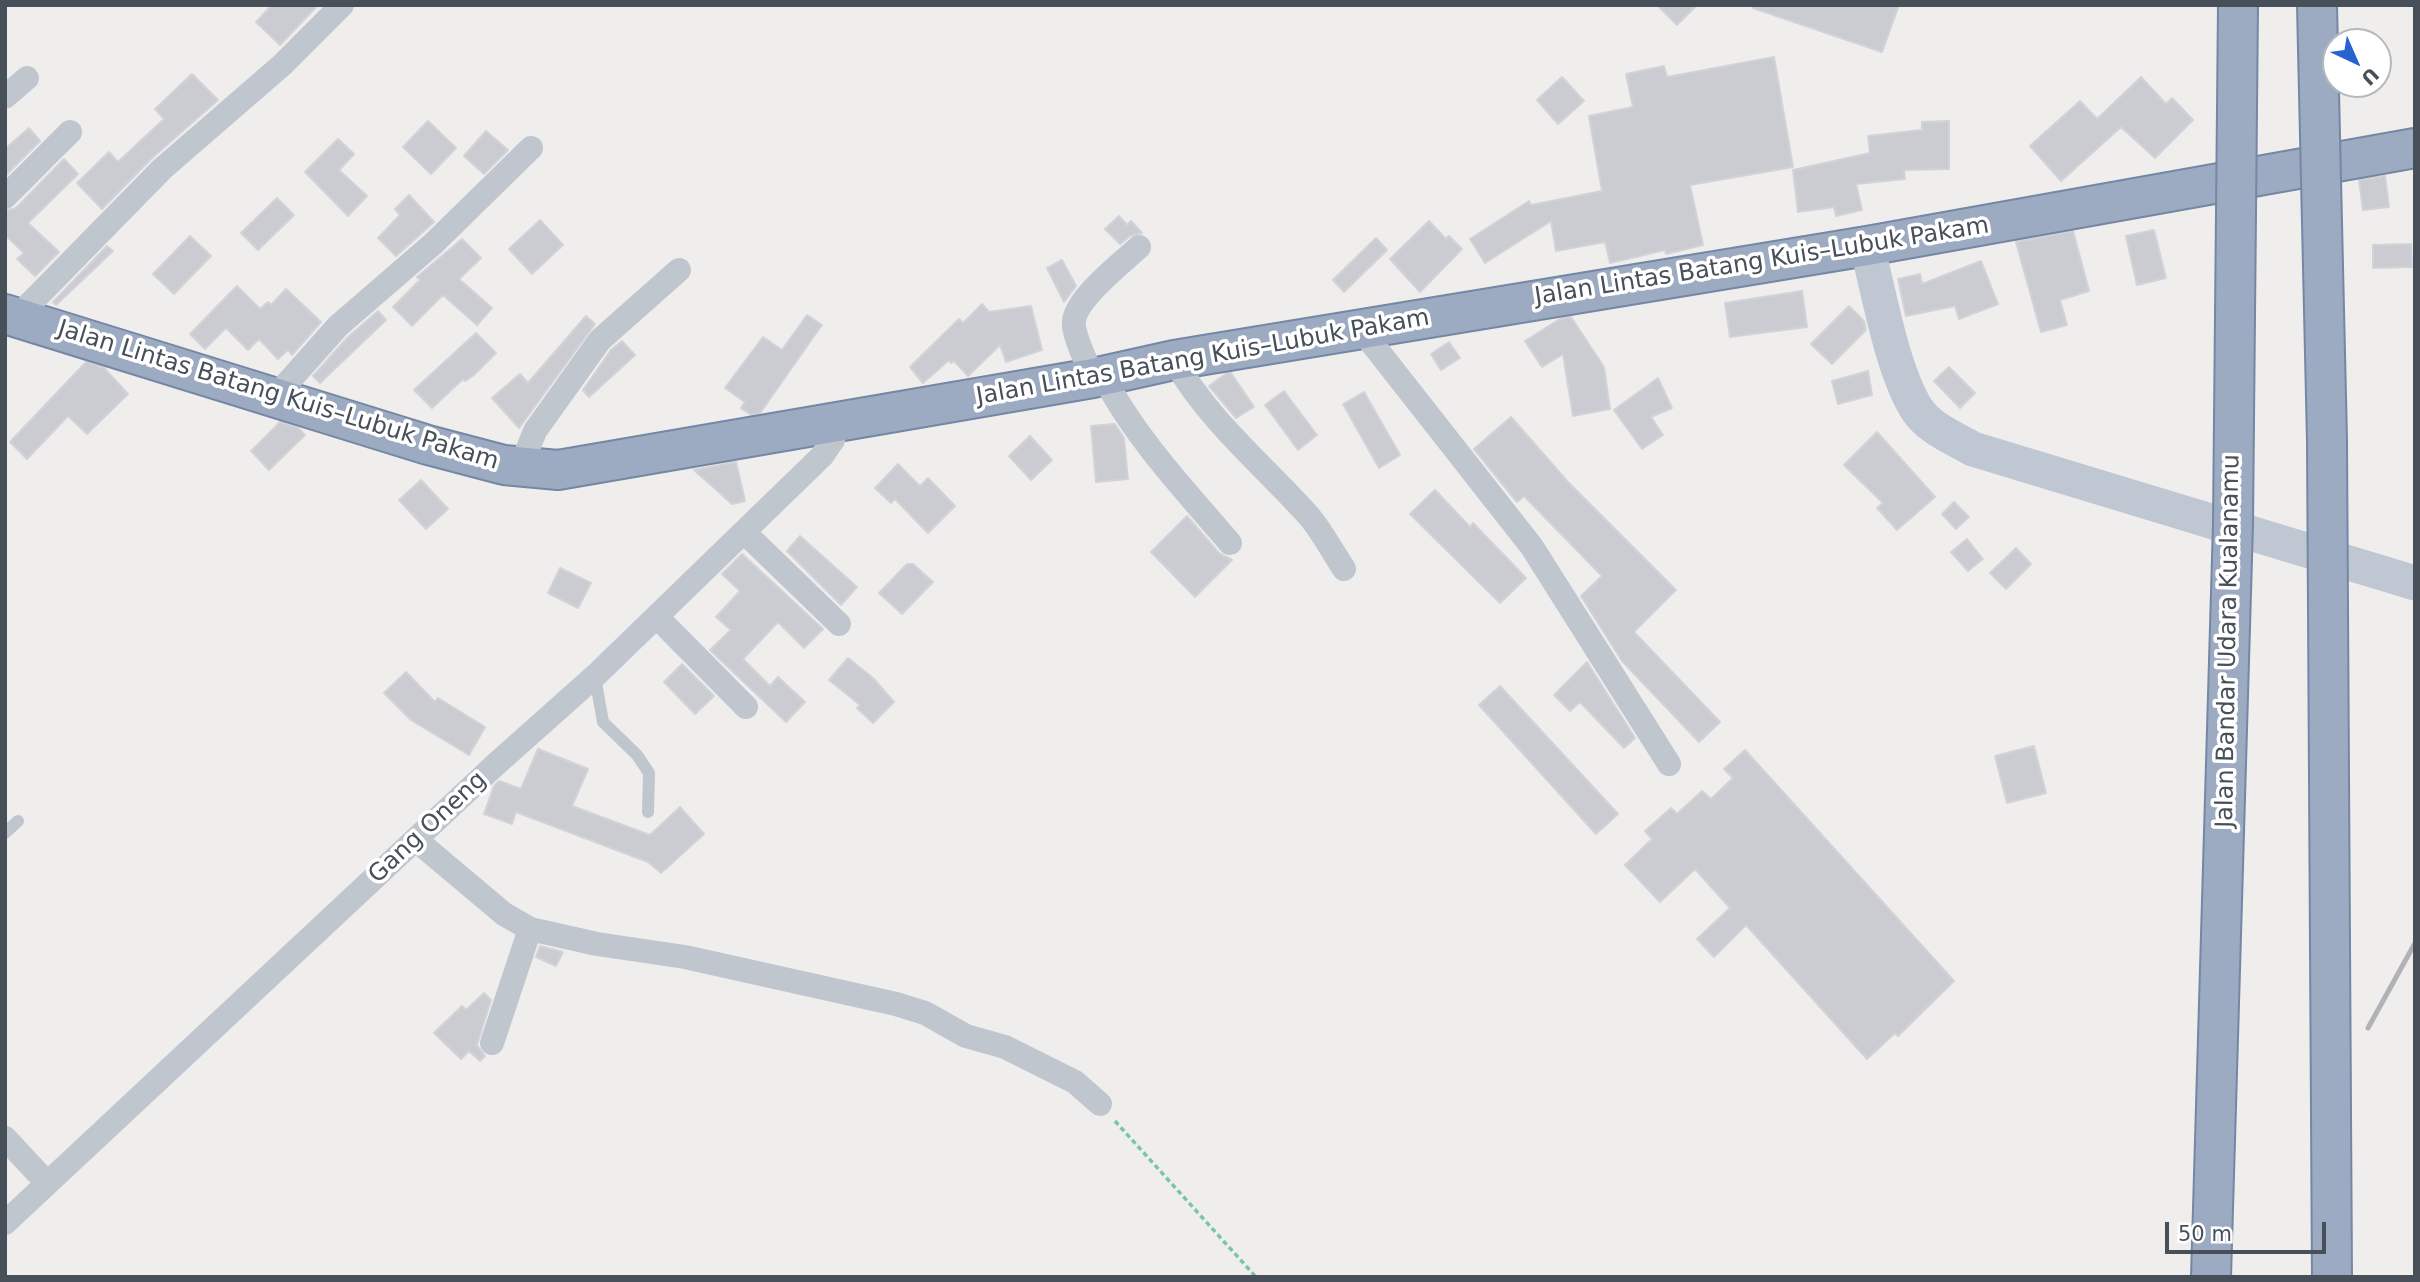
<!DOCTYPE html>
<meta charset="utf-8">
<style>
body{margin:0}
#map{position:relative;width:2420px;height:1282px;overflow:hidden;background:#f0eded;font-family:"DejaVu Sans",sans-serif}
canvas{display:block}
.frame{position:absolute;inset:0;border:7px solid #474f59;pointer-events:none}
.north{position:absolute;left:2322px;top:28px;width:70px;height:70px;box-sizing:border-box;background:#fff;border:2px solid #b5b9bd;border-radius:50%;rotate:136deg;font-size:19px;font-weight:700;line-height:28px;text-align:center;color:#474f59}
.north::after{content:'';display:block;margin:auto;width:24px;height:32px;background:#2763d0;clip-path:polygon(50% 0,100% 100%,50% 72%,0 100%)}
.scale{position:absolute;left:2165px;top:1222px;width:161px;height:32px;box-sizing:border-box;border:4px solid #474f59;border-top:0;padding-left:9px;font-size:21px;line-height:24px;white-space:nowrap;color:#474f59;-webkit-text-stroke:5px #fff;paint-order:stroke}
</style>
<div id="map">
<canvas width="2420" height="1282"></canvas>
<div class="frame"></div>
<div class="north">U</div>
<div class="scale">50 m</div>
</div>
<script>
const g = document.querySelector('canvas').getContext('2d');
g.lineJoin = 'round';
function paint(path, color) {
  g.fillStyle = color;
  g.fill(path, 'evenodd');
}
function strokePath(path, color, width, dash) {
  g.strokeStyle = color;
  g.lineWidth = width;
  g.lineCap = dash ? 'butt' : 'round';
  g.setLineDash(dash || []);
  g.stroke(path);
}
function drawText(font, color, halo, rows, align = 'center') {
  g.font = font + ' "DejaVu Sans",sans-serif';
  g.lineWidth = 7;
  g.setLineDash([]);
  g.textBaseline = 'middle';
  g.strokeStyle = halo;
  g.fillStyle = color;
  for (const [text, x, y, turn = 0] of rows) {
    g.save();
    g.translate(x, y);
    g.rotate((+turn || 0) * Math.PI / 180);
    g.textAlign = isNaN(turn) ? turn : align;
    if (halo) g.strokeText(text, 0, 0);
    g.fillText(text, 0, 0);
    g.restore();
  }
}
const building = new Path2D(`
 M 272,5 L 318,5 L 280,45 L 256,22 Z
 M 1657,5 L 1697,5 L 1677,25 Z
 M 1754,5 L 1899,5 L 1882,52 L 1753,8 Z
 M 1774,57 L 1793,167 L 1690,185 L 1703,245 L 1666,254 L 1665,250 L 1610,263 L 1605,242 L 1556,251 L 1551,221 L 1485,263 L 1470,239 L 1529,201 L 1531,205 L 1602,191 L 1589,116 L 1633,107 L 1626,74 L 1664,66 L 1667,77 Z
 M 192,74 L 218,100 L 152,158 L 102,209 L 77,183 L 109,152 L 118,162 L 164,119 L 155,109 Z
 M 1562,77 L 1584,101 L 1558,124 L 1537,100 Z
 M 2141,77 L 2166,104 L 2172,98 L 2193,120 L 2155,158 L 2121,127 L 2061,181 L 2030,146 L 2080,101 L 2097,119 Z
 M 428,121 L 456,148 L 431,174 L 403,147 Z
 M 1949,121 L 1949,169 L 1904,170 L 1905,179 L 1856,184 L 1862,210 L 1836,216 L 1834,207 L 1798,212 L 1793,170 L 1870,153 L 1868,136 L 1922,130 L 1922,122 Z
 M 29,128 L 40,141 L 5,176 L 5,149 Z
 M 486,131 L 508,150 L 484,174 L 464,156 Z
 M 338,139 L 354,154 L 339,170 L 367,196 L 348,216 L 305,172 Z
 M 64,159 L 78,174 L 28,223 L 59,252 L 35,276 L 17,259 L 24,253 L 5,235 L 5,211 L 16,208 Z
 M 2385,176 L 2389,207 L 2363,210 L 2359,180 Z
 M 409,195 L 434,222 L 396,256 L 378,238 L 400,215 L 395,209 Z
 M 277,198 L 294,215 L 258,250 L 241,233 Z
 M 1119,216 L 1127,225 L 1131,221 L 1142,233 L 1130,236 L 1120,244 L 1105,229 Z
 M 540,220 L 563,245 L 532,274 L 509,249 Z
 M 1429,221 L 1446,239 L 1449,236 L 1462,249 L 1420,292 L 1390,259 Z
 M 2154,230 L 2166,278 L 2137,285 L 2126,236 Z
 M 2073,231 L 2089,291 L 2060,300 L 2067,325 L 2041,332 L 2016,242 Z
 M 190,236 L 211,256 L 174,294 L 153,274 Z
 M 1376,238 L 1387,250 L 1344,292 L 1333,280 Z
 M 462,239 L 481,258 L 459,279 L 492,308 L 477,325 L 443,295 L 412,326 L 393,307 L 420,280 L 417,277 Z
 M 2411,244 L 2412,267 L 2373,268 L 2373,245 Z
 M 107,246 L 113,251 L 56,305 L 53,302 Z
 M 1062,260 L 1076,286 L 1064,302 L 1047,268 Z
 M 1981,261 L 1998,304 L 1959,319 L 1955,306 L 1906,316 L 1898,279 L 1920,274 L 1922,284 Z
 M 237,286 L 260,309 L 268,302 L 271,305 L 286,289 L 321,322 L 292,355 L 288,350 L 278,359 L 259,339 L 248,350 L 226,328 L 205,349 L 190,334 Z
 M 1802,291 L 1807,327 L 1730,337 L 1725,303 Z
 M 982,304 L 989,312 L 1031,306 L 1042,350 L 1006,362 L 1000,345 L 968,376 L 954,361 L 951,363 L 949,360 L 923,383 L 910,367 L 959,319 L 963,323 Z
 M 1849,306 L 1864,321 L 1866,330 L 1832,364 L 1811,344 Z
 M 378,311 L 386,320 L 320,383 L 313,376 L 348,337 Z
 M 807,315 L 822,325 L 760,413 L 751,415 L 741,408 L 745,402 L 725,388 L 763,337 L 782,350 Z
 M 586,316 L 595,324 L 519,428 L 492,398 L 520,374 L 528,383 Z
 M 1571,317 L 1604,367 L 1610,409 L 1573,416 L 1563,354 L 1542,367 L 1525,341 L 1560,319 Z
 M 476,333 L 496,353 L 473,376 L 465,381 L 463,379 L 432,408 L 414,390 Z
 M 622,341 L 635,355 L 589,397 L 583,390 L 611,350 Z
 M 1449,342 L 1460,358 L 1441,370 L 1431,354 Z
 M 86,362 L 104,368 L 128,394 L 87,434 L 68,416 L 27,459 L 10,442 Z
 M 1949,367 L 1975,393 L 1960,408 L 1934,381 Z
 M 1868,371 L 1872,395 L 1838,404 L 1832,381 Z
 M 1227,373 L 1231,373 L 1254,407 L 1236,418 L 1209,386 Z
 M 1658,378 L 1672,408 L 1651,417 L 1663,435 L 1642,449 L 1614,410 Z
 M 1284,391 L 1317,435 L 1298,450 L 1265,405 Z
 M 1364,392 L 1400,455 L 1379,468 L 1343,404 Z
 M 1511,417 L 1568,482 L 1676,590 L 1634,632 L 1720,722 L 1699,742 L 1622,661 L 1581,596 L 1602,576 L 1524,496 L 1517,502 L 1474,449 Z
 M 280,422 L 298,428 L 305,435 L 269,470 L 251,451 Z
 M 1115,424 L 1124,438 L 1128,479 L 1096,482 L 1091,426 Z
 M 1877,432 L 1935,497 L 1897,530 L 1877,508 L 1883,503 L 1844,465 Z
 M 1030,436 L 1052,460 L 1031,480 L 1009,456 Z
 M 736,462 L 745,501 L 732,504 L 694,470 Z
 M 898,464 L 920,486 L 928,478 L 955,506 L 928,533 L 895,499 L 891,503 L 875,488 Z
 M 421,480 L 448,509 L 426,529 L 399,500 Z
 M 1435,490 L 1470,527 L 1473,523 L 1526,578 L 1500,603 L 1410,514 Z
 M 1954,502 L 1969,517 L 1956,529 L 1942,514 Z
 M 1187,516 L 1219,553 L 1232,560 L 1195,597 L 1151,552 Z
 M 800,536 L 857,587 L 841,605 L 787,551 Z
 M 1967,539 L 1983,559 L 1968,571 L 1951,552 Z
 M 2016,548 L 2031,564 L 2006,589 L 1990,573 Z
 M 742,554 L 823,629 L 804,648 L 778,622 L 743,659 L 770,686 L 778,677 L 805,702 L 786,722 L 710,650 L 731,630 L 716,617 L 740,591 L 722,574 Z
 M 907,564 L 913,564 L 933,582 L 902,614 L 879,593 Z
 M 560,568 L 591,583 L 578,608 L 548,593 Z
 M 848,658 L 873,678 L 894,702 L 873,723 L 857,708 L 860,705 L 829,680 Z
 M 1587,662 L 1635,738 L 1624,748 L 1580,702 L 1570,711 L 1554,695 Z
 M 682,664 L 714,696 L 695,714 L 664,682 Z
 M 406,672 L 435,702 L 438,698 L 485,727 L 469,755 L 411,720 L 384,693 Z
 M 1500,686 L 1618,814 L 1596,834 L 1479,705 Z
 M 2034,746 L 2046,793 L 2007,803 L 1995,756 Z
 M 538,749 L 588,769 L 572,806 L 650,835 L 680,807 L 704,834 L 661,873 L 648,862 L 516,812 L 512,824 L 484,814 L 494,786 L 499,781 L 521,789 Z
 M 1745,750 L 1954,981 L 1898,1036 L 1895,1033 L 1867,1059 L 1746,925 L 1714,957 L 1697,939 L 1730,908 L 1695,869 L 1660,902 L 1625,865 L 1652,839 L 1645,831 L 1671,808 L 1677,814 L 1702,791 L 1711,799 L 1733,778 L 1724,769 Z
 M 540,946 L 563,952 L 556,966 L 536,957 Z
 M 484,993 L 491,1000 L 477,1045 L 485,1056 L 480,1061 L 469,1051 L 461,1059 L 434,1033 L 462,1006 L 466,1010 Z`);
const path = new Path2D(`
 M 1115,1121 L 1256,1277`);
const service = new Path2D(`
 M 595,677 L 603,722 L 637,755 L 649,773 L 648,812
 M 5,833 L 18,821`);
const minor = new Path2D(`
 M 5,97 L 27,78
 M 5,197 L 70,132
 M 16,318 L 162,169 L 282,65 L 342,5
 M 1360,328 L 1532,547 L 1669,764
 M 1174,360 C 1208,420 1262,464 1308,515 C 1322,531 1332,551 1344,569
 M 1103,376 C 1136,439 1184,489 1230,543
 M 1093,378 C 1087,362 1076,343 1074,326 C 1070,302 1122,263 1139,247
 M 274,398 L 338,326 L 434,243 L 531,148
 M 521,466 L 535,431 L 600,340 L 679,270
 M 744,532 L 839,624
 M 657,617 L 746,707
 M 416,840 L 504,914 L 530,929 L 597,944 L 685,957 L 896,1004 L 925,1013 L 966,1036 L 1005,1047 L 1075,1082 L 1100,1104
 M 492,1043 L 530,929
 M 5,1138 L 47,1183
 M 5,1223 L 494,766 L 595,676 L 822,456 L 833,440 L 837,423`);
const secondary = new Path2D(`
 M 1867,246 C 1879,293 1892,369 1916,408 C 1928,428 1954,438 1973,449 L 2415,583`);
const trunk = new Path2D(`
 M 5,314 L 428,445 L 504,465 L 558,470 L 1093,378 L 1174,360 L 1867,246 L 2415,148`);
const rail = new Path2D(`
 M 2368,1028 L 2415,943`);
const trunkBridge = new Path2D(`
 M 2317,5 L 2327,441 L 2332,1277
 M 2211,1277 L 2233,524 L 2238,5`);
const streetNames = [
 ["Jalan Lintas Batang Kuis–Lubuk Pakam",1762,262,-9],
 ["Jalan Lintas Batang Kuis–Lubuk Pakam",1203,358,-10],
 ["Jalan Lintas Batang Kuis–Lubuk Pakam",278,396,17],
 ["Jalan Bandar Udara Kualanamu",2229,641,-89],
 ["Gang Oneng",428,828,-43]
];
paint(building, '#caccd2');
strokePath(building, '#d2d3d8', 2);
strokePath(trunk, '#7487a4', 42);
strokePath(path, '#79c6a6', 3.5, [5, 3.5]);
strokePath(service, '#bfc6ce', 12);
strokePath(minor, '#bfc6ce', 24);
strokePath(secondary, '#bfc7d3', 35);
strokePath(trunk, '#9cabc1', 38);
strokePath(rail, '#b0b2b7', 5);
strokePath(trunkBridge, '#7487a4', 42, []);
strokePath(trunkBridge, '#9cabc1', 38);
drawText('24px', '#474f59', '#fff', streetNames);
</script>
